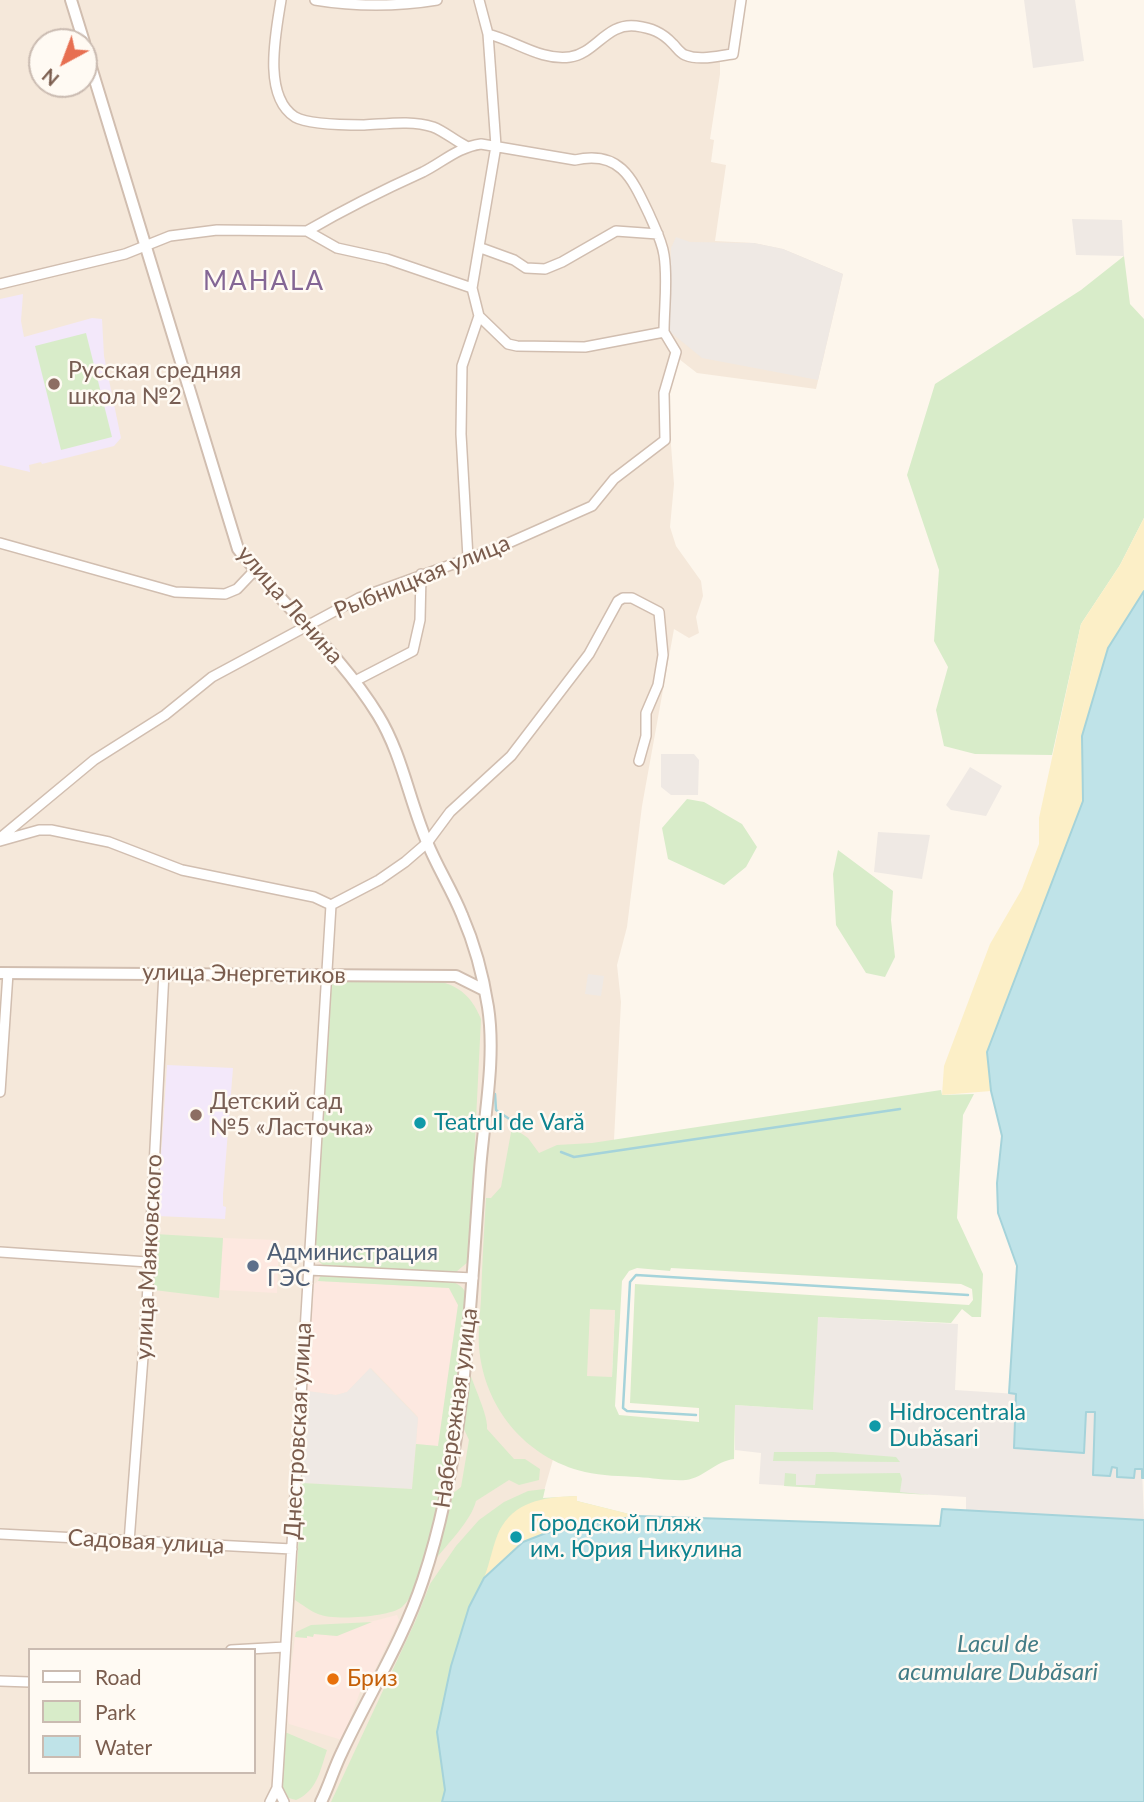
<!DOCTYPE html>
<meta charset="utf-8">
<style>
body{margin:0}
#map{position:relative;width:1144px;height:1802px;overflow:hidden;background:#fdf6ec;font-family:Lato,sans-serif}
canvas{display:block}
.legend{position:absolute;left:28px;top:1648px;width:228px;height:126px;box-sizing:border-box;background:#fffaf3;border:2px solid #cabbb1;margin:0;padding:9px 12px;list-style:none;font-size:21px;color:#7a5c4d}
.legend li{display:flex;align-items:center;gap:14px;height:35px}
.legend b{width:35px;border:2px solid #cabbb1}
.north{position:absolute;left:28px;top:28px;width:70px;height:70px;box-sizing:border-box;background:#fffaf3;border:2px solid #cabbb1;border-radius:50%;rotate:221deg;font-size:19px;font-weight:700;line-height:28px;text-align:center;color:#7a5c4d}
.north::after{content:'';display:block;margin:auto;width:24px;height:32px;background:#e76f51;clip-path:polygon(50% 0,100% 100%,50% 72%,0 100%)}
</style>
<div id="map">
<canvas width="1144" height="1802"></canvas>
<ul class="legend">
<li><b style="height:9px;background:#fff"></b>Road</li>
<li><b style="height:19px;background:#d8ecc9"></b>Park</li>
<li><b style="height:19px;background:#bfe3e8"></b>Water</li>
</ul>
<div class="north">N</div>
</div>
<script>
const g = document.querySelector('canvas').getContext('2d');
g.lineJoin = 'round';
function paint(path, color) {
  g.fillStyle = color;
  g.fill(path, 'evenodd');
}
function strokePath(path, color, width, dash) {
  g.strokeStyle = color;
  g.lineWidth = width;
  g.lineCap = dash ? 'butt' : 'round';
  g.setLineDash(dash || []);
  g.stroke(path);
}
function drawText(font, color, halo, rows, align = 'center') {
  g.font = font + ' Lato,sans-serif';
  g.lineWidth = 5;
  g.setLineDash([]);
  g.textBaseline = 'middle';
  g.strokeStyle = halo;
  g.fillStyle = color;
  for (const [text, x, y, turn = 0] of rows) {
    g.save();
    g.translate(x, y);
    g.rotate((+turn || 0) * Math.PI / 180);
    g.textAlign = isNaN(turn) ? turn : align;
    if (halo) g.strokeText(text, 0, 0);
    g.fillText(text, 0, 0);
    g.restore();
  }
}
const residential = new Path2D(`
 M 0,0 L 745,0 L 736,59 L 720,61 L 720,74 L 710,139 L 714,140 L 711,162 L 726,165 L 715,241 L 754,243 L 783,249 L 843,274 L 816,389 L 697,373 L 679,359 L 670,383 L 669,419 L 674,484 L 670,527 L 676,546 L 701,581 L 703,596 L 696,617 L 699,633 L 689,638 L 674,629 L 642,806 L 627,927 L 617,965 L 621,1002 L 614,1140 L 615,1310 L 612,1377 L 556,1449 L 542,1498 L 533,1501 L 442,1802 L 0,1802 ZM 42,42 L 84,42 L 84,84 L 42,84 ZM 30,1650 L 254,1650 L 254,1772 L 30,1772 Z`);
const commercial = new Path2D(`
 M 223,1238 L 279,1240 L 277,1293 L 220,1290 Z
 M 318,1281 L 449,1288 L 458,1305 L 438,1446 L 416,1444 L 418,1417 L 371,1368 L 347,1392 L 336,1395 L 307,1391 L 314,1284 Z
 M 397,1615 L 399,1620 L 368,1684 L 360,1692 L 342,1740 L 289,1724 L 285,1714 L 295,1637 L 306,1638 L 307,1636 L 314,1634 L 337,1636 L 362,1624 Z`);
const industrial = new Path2D(`
 M 1024,0 L 1075,0 L 1084,61 L 1033,68 Z
 M 1072,219 L 1122,220 L 1124,256 L 1076,255 Z
 M 676,237 L 690,242 L 754,243 L 783,249 L 843,274 L 818,380 L 702,358 L 669,331 L 671,248 Z
 M 661,754 L 694,754 L 699,760 L 698,795 L 671,795 L 661,787 Z
 M 970,767 L 1002,786 L 986,816 L 951,810 L 946,805 Z
 M 878,832 L 930,835 L 922,879 L 874,872 Z
 M 588,974 L 604,976 L 601,996 L 585,994 Z
 M 817,1317 L 958,1324 L 955,1390 L 1017,1394 L 1015,1448 L 1084,1453 L 1086,1412 L 1096,1412 L 1093,1475 L 1109,1476 L 1112,1467 L 1117,1468 L 1133,1478 L 1135,1469 L 1142,1469 L 1144,1520 L 966,1510 L 966,1497 L 759,1484 L 761,1453 L 735,1450 L 735,1405 L 813,1410 Z
 M 370,1368 L 418,1418 L 412,1489 L 302,1483 L 307,1391 L 336,1395 L 347,1392 Z`);
const education = new Path2D(`
 M 23,294 L 21,321 L 24,337 L 92,318 L 102,319 L 104,356 L 121,438 L 114,446 L 42,464 L 41,462 L 29,465 L 30,472 L 0,465 L 0,299 Z
 M 167,1065 L 233,1068 L 223,1194 L 223,1206 L 226,1207 L 225,1219 L 157,1216 Z`);
const green = new Path2D(`
 M 1124,256 L 1130,304 L 1144,319 L 1144,518 L 1120,565 L 1081,624 L 1052,755 L 975,754 L 944,746 L 936,710 L 948,667 L 934,641 L 939,570 L 907,475 L 935,384 L 1081,290 Z
 M 86,333 L 112,437 L 61,450 L 35,346 Z
 M 687,799 L 704,802 L 742,824 L 757,847 L 746,867 L 724,885 L 668,859 L 662,828 Z
 M 838,850 L 893,891 L 891,920 L 895,957 L 885,977 L 866,973 L 836,925 L 833,874 Z
 M 335,981 L 442,982 C 463,988 473,1000 481,1019 L 469,1261 L 456,1272 L 323,1265 L 314,1257 L 329,986 Z
 M 941,1090 L 942,1095 L 974,1094 L 963,1115 L 957,1218 L 983,1274 L 981,1317 L 972,1317 L 962,1309 L 951,1323 L 818,1317 L 813,1410 L 735,1405 L 734,1459 C 716,1461 703,1478 686,1480 C 671,1481 653,1478 638,1477 C 621,1476 602,1476 585,1472 C 526,1458 484,1408 479,1347 C 478,1332 480,1315 481,1299 C 482,1265 484,1232 486,1198 L 491,1198 L 501,1187 L 512,1127 L 528,1138 L 539,1153 L 557,1145 L 592,1143 ZM 637,1268 L 670,1271 L 671,1268 L 961,1284 L 972,1289 L 973,1300 L 969,1305 L 635,1284 L 630,1403 L 699,1408 L 699,1422 L 619,1415 L 615,1406 L 622,1281 L 629,1271 ZM 590,1309 L 615,1310 L 612,1377 L 587,1376 Z
 M 155,1234 L 223,1238 L 219,1298 L 154,1290 Z
 M 321,1275 L 453,1282 C 462,1286 466,1290 468,1300 C 457,1390 453,1484 421,1569 C 416,1582 413,1597 402,1607 C 390,1617 333,1621 318,1614 C 310,1611 303,1605 295,1600 L 302,1483 L 412,1489 L 416,1444 L 438,1446 L 458,1305 L 449,1288 L 318,1281 Z
 M 469,1370 C 473,1385 489,1417 487,1429 L 514,1459 L 525,1459 L 540,1469 L 539,1480 L 519,1485 L 509,1480 L 476,1501 C 471,1521 448,1543 435,1560 L 452,1494 L 461,1487 L 469,1440 L 462,1425 Z
 M 774,1452 L 833,1452 L 896,1457 L 900,1462 L 773,1461 Z
 M 785,1473 L 796,1474 L 796,1485 L 815,1485 L 816,1474 L 900,1473 L 902,1479 L 900,1492 L 930,1495 L 784,1486 Z
 M 545,1489 L 543,1498 L 577,1496 L 577,1501 L 637,1516 L 590,1523 L 484,1578 L 469,1607 L 451,1666 L 437,1732 L 445,1790 L 442,1802 L 331,1802 L 415,1622 L 430,1584 L 456,1546 L 479,1520 L 504,1502 L 528,1491 Z
 M 372,1622 L 337,1636 L 314,1634 L 313,1637 L 307,1636 L 307,1638 L 295,1637 L 296,1632 L 311,1625 Z
 M 285,1732 L 327,1750 C 320,1771 317,1791 296,1800 L 285,1797 C 277,1777 282,1753 285,1732 Z`);
const sand = new Path2D(`
 M 1144,518 L 1144,591 L 1108,649 L 1082,736 L 1083,801 L 987,1052 L 991,1091 L 942,1095 L 944,1066 L 990,944 L 1022,889 L 1039,844 L 1039,818 L 1081,624 L 1120,565 Z
 M 577,1496 L 577,1501 L 637,1516 L 546,1533 L 523,1542 L 484,1578 C 490,1564 494,1538 502,1526 C 519,1499 549,1497 577,1496 Z`);
const water = new Path2D(`
 M 1144,591 L 1144,1478 L 1142,1478 L 1142,1469 L 1135,1469 L 1134,1478 L 1117,1477 L 1117,1468 L 1112,1467 L 1110,1476 L 1093,1475 L 1095,1412 L 1086,1412 L 1084,1453 L 1014,1448 L 1016,1394 L 1009,1393 L 1017,1266 L 998,1213 L 997,1183 L 1002,1136 L 991,1091 L 987,1052 L 1083,801 L 1082,736 L 1108,648 Z
 M 942,1509 L 1144,1520 L 1144,1802 L 442,1802 L 445,1790 L 437,1732 L 451,1666 L 469,1607 L 484,1578 L 523,1542 L 546,1533 L 637,1516 L 940,1526 Z`);
const stream = new Path2D(`
 M 495,1094 L 496,1110 L 527,1131
 M 561,1152 L 574,1157 L 900,1109
 M 696,1415 L 627,1411 L 623,1408 L 630,1282 L 636,1275 L 968,1295`);
const minor = new Path2D(`
 M 281,0 C 276,32 262,96 295,117 C 309,125 347,125 364,125 C 387,124 411,120 433,127 C 444,131 455,141 466,146
 M 315,0 C 357,7 395,7 437,0
 M 488,34 C 516,41 541,61 570,57 C 595,54 607,22 636,26 C 651,28 662,32 673,44 C 677,48 680,53 685,55 C 700,61 717,56 733,54 L 741,0
 M 307,231 C 345,209 383,190 423,172 C 443,162 458,147 481,144 L 575,160 C 620,150 632,178 649,214 C 655,228 662,241 664,255 C 668,280 664,307 664,332
 M 481,248 L 514,260 L 526,268 L 545,269 L 562,262 L 616,231 L 658,234
 M 0,284 L 125,254 L 170,236 L 217,230 L 307,231 L 337,248 L 387,259 L 472,288
 M 479,316 L 508,344 L 517,346 L 585,347 L 664,332
 M 0,543 L 175,592 L 225,594 L 237,589 L 255,570
 M 468,558 L 461,434 L 462,366 L 479,316 L 472,288 L 496,146 L 488,34 L 479,0
 M 355,681 L 413,651 L 420,620 L 421,574
 M 0,838 L 94,760 L 165,715 L 212,677 L 359,598 L 495,549 L 592,506 L 614,479 L 665,440 L 664,393 L 676,352 L 664,332
 M 0,841 L 39,830 L 51,830 L 109,842 L 182,870 L 314,897 L 331,905 L 379,880 L 405,862 L 427,843 L 450,812 L 511,756 L 589,654 L 618,601 L 623,598 L 632,598 L 659,612 L 663,655 L 658,685 L 646,713 L 646,736 L 639,761
 M 0,1092 L 8,973
 M 0,1252 L 148,1262
 M 309,1270 L 473,1278
 M 0,1534 L 292,1549
 M 129,1542 L 147,1304 L 164,972
 M 231,1650 L 285,1647
 M 0,1681 L 30,1682
 M 270,1802 L 277,1788
 M 284,1802 L 277,1788 L 278,1773 L 331,905`);
const tertiary = new Path2D(`
 M 71,0 L 84,42
 M 84,44 L 238,549 C 283,606 340,653 378,715 C 402,754 409,800 427,842 C 437,867 452,890 462,915 C 475,945 483,975 488,1007 C 496,1059 484,1117 480,1170 C 470,1304 466,1451 423,1580 C 403,1641 369,1694 342,1752 C 334,1768 329,1786 321,1802
 M 0,973 L 456,976 L 484,990`);
const markers = [
 [54,384,7,"#8d6e63"],
 [196,1115,7,"#8d6e63"],
 [420,1123,7,"#0f9aa8"],
 [253,1266,7,"#5c6f8a"],
 [875,1426,7,"#0f9aa8"],
 [516,1537,7,"#0f9aa8"],
 [333,1679,7,"#e8710a"]
];
const educationNames = [
 ["Русская средняя",68,371],
 ["школа №2",68,397],
 ["Детский сад",210,1102],
 ["№5 «Ласточка»",210,1128]
];
const streetNames = [
 ["Рыбницкая улица",422,577,-22],
 ["улица Ленина",290,605,49],
 ["улица Энергетиков",244,974,1],
 ["улица Маяковского",149,1257,-87],
 ["Набережная улица",456,1408,-82],
 ["Днестровская улица",298,1431,-87],
 ["Садовая улица",146,1542,3]
];
const cultureNames = [
 ["Teatrul de Vară",434,1123],
 ["Hidrocentrala",889,1413],
 ["Dubăsari",889,1439],
 ["Городской пляж",530,1524],
 ["им. Юрия Никулина",530,1550]
];
const serviceNames = [
 ["Администрация",267,1253],
 ["ГЭС",267,1279]
];
const foodNames = [
 ["Бриз",347,1679]
];
const waterNames = [
 ["Lacul de",998,1644],
 ["acumulare Dubăsari",998,1672]
];
const quarterNames = [
 ["MAHALA",264,282]
];
paint(residential, '#f5e8da');
paint(commercial, '#fde8e0');
paint(industrial, '#efe9e4');
paint(education, '#f3e8fa');
paint(green, '#d8ecc9');
paint(sand, '#fcefc7');
paint(water, '#bfe3e8');
strokePath(water, '#a5d3da', 2);
strokePath(stream, '#a5d3da', 2.5);
strokePath(minor, '#d1beb0', 12);
strokePath(tertiary, '#d1beb0', 14);
strokePath(minor, '#fff', 9);
strokePath(tertiary, '#fff', 10);
for (const [x, y, r, color] of markers) {
  const dot = new Path2D();
  dot.arc(x, y, r, 0, 2 * Math.PI);
  g.fillStyle = color;
  g.fill(dot);
  strokePath(dot, '#fffaf3', 2.5);
}
drawText('23px', '#785e54', '#fffaf3', educationNames, 'left');
drawText('23px', '#7a5c4d', '#fffaf3', streetNames);
drawText('23px', '#0d838f', '#fffaf3', cultureNames, 'left');
drawText('23px', '#4e5e75', '#fffaf3', serviceNames, 'left');
drawText('23px', '#c56008', '#fffaf3', foodNames, 'left');
drawText('italic 24px', '#437c86', '#fffaf3', waterNames);
g.letterSpacing = '2px';
drawText('26px', '#846695', '#fffaf3', quarterNames);
g.letterSpacing = '0px';
</script>
